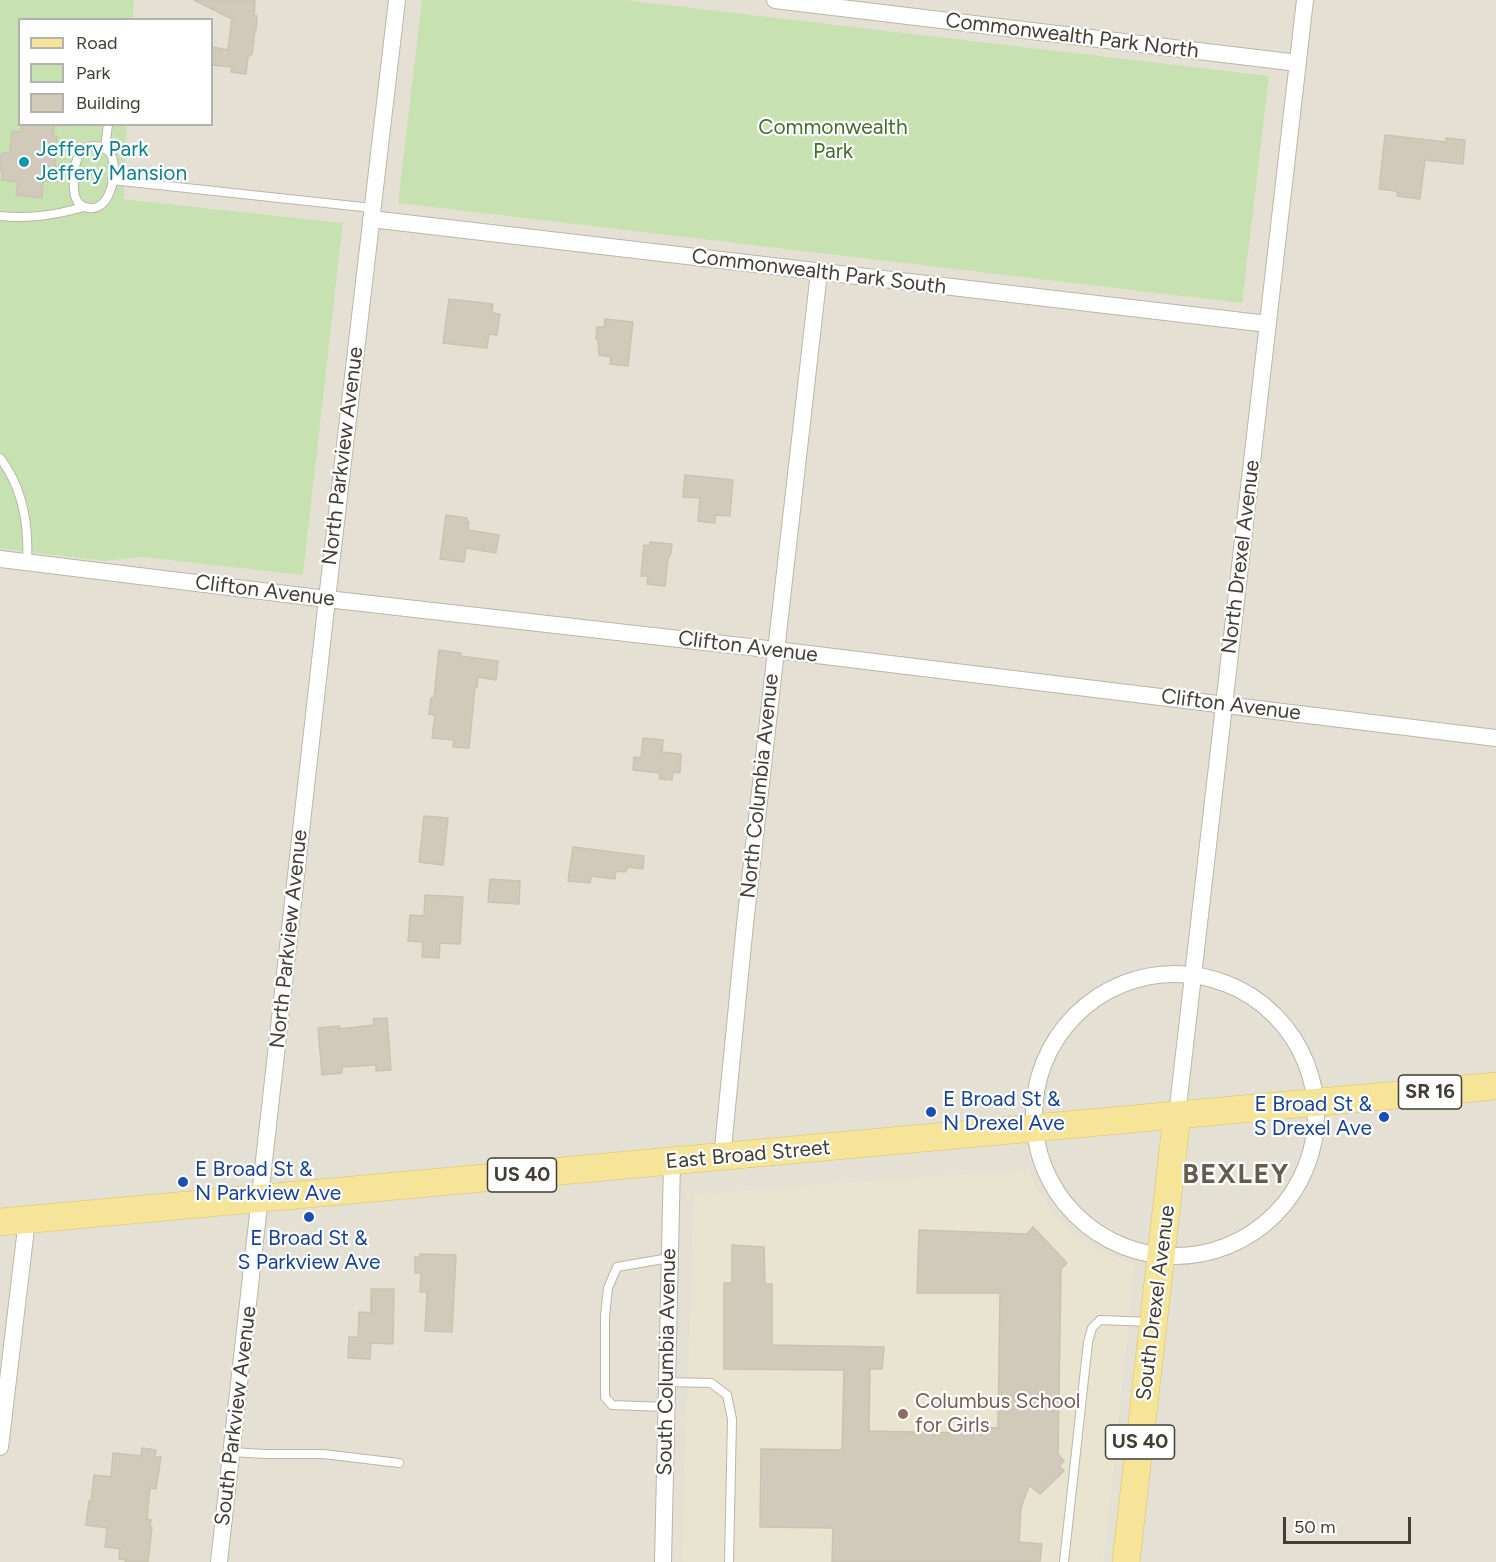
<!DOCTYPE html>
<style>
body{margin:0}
#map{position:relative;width:1496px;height:1562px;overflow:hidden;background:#f1eee4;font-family:Figtree,sans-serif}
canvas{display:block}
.legend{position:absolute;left:18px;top:18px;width:195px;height:108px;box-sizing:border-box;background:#fff;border:2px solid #b3b2ae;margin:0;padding:8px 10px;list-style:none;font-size:18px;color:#423e35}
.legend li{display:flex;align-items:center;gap:12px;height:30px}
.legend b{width:30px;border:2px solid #b3b2ae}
.scale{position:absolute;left:1283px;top:1517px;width:128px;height:27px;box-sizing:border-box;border:3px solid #423e35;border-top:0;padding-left:8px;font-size:18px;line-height:21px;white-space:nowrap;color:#423e35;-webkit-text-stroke:4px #fff;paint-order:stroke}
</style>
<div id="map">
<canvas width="1496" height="1562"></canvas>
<ul class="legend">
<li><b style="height:8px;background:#f6e498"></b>Road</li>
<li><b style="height:16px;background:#c7e2b0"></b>Park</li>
<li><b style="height:16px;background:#d1cabb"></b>Building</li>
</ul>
<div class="scale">50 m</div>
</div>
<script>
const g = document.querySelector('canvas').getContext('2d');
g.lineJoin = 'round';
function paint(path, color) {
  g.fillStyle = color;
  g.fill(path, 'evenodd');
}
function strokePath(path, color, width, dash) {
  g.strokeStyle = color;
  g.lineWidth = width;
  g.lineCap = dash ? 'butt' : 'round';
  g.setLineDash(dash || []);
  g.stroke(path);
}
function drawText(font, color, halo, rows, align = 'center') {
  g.font = font + ' Figtree,sans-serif';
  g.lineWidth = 4.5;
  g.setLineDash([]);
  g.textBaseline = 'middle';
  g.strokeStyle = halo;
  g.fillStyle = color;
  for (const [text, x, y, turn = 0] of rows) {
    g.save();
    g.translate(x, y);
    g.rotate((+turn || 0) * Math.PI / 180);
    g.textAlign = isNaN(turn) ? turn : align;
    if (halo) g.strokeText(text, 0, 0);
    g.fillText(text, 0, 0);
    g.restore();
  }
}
const residential = new Path2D(`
 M 134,0 L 1496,0 L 1496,1562 L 1103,1562 L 1134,1265 L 1091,1248 L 1059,1220 L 1038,1193 L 695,1194 L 682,1562 L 0,1562 L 0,549 L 105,561 L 142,557 L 303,574 L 343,223 L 124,199 L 127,125 L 212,124 L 212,20 L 133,19 Z`);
const education = new Path2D(`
 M 1029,1169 L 1038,1193 L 1059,1220 L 1091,1248 L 1134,1265 L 1103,1562 L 682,1562 L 695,1194 Z`);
const green = new Path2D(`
 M 0,0 L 134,0 L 133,19 L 20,20 L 20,124 L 127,125 L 124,199 L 343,223 L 303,575 L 142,557 L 105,561 L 0,549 Z
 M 422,0 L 624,0 L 1269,76 L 1242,303 L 398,203 Z`);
const building = new Path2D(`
 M 194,0 L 255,0 L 254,15 L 257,16 L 256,30 L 255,30 L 252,54 L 248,57 L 246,74 L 231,72 L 232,67 L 212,65 L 212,47 L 228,50 L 232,19 Z
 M 22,124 L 54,124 L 53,136 L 57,136 L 55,165 L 58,168 L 57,182 L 43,181 L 42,198 L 16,195 L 18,182 L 2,180 L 3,171 L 0,171 L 0,157 L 2,153 L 10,153 L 12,131 L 21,132 Z
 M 1385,135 L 1446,142 L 1446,138 L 1465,140 L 1463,164 L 1425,160 L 1420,199 L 1397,196 L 1397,191 L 1379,189 Z
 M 449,299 L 493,304 L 492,313 L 500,314 L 497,335 L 489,334 L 487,348 L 443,343 Z
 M 605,319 L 633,322 L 628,366 L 610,364 L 611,357 L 599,355 L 598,339 L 596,339 L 597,327 L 604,327 Z
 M 685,475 L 733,480 L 730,516 L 715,515 L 715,523 L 698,521 L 700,498 L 683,497 Z
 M 446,515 L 467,518 L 467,522 L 469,522 L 468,530 L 499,535 L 496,553 L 466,548 L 464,562 L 440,559 Z
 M 650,542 L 672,544 L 671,553 L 668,559 L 665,586 L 647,584 L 648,576 L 641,576 L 644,545 L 650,546 Z
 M 439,650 L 461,653 L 460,656 L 498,661 L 496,680 L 478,677 L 477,687 L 475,687 L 469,748 L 453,747 L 454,740 L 432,738 L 435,715 L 429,714 L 431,698 L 434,698 Z
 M 643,738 L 663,740 L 662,752 L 681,754 L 680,773 L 673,772 L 672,780 L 660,779 L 659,773 L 633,770 L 634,757 L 641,758 Z
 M 424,816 L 448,818 L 443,865 L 419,862 Z
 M 573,847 L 644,856 L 643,869 L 628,867 L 625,872 L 616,871 L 615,879 L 591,876 L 590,883 L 568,881 Z
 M 490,879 L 520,881 L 519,904 L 488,902 Z
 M 425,895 L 463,897 L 460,944 L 440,943 L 439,958 L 422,957 L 423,942 L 408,941 L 410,915 L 424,916 Z
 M 387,1018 L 391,1070 L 376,1071 L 376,1065 L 342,1067 L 342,1073 L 322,1075 L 318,1028 L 339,1026 L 340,1029 L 374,1025 L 373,1019 Z
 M 1033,1227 L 1067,1263 L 1061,1269 L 1058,1454 L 1064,1461 L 1059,1466 L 1064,1471 L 1040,1494 L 1029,1485 L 1021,1508 L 1019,1542 L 1042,1544 L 1040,1562 L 832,1562 L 833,1528 L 760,1527 L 761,1449 L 842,1450 L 844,1370 L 724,1369 L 724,1283 L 732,1283 L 732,1245 L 764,1247 L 765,1284 L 772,1284 L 772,1345 L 884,1347 L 882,1369 L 870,1369 L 869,1431 L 959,1433 L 959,1427 L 998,1428 L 1000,1293 L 917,1293 L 919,1230 L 1027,1234 Z
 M 420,1254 L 456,1255 L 452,1332 L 425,1331 L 427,1292 L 420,1292 L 421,1273 L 415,1273 L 415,1257 L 420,1257 Z
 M 371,1289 L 394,1289 L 393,1344 L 371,1343 L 370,1359 L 348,1358 L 349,1337 L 358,1337 L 359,1312 L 371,1313 Z
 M 142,1448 L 156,1450 L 155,1457 L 161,1457 L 156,1489 L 150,1488 L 147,1519 L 151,1520 L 150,1527 L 152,1527 L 148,1562 L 125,1562 L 126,1560 L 119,1559 L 120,1549 L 105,1547 L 107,1528 L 86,1525 L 89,1501 L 91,1501 L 94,1475 L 111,1477 L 113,1453 L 141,1456 Z`);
const lane = new Path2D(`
 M 93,146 C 99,146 105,147 110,153 C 120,166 111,224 79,204 C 71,195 73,168 78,157 C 80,151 86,147 93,146 Z
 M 105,148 L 108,124
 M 112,180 L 372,208
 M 0,216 C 30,219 55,215 84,207
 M 0,458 C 23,488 29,525 27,562
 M 667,1382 L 711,1383 L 727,1395 L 732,1419 L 729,1562
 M 666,1407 L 612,1405 L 605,1397 L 605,1316 L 608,1288 L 617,1267 L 669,1258
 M 232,1452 L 265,1454 L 323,1454 L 399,1463
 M 1064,1562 L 1088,1342 L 1092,1328 L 1100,1320 L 1150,1322`);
const street = new Path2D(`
 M 775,0 L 1298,63
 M 371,219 L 1268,324
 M 0,559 L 327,599 L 776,650 L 1496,738
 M1034 1115a141 141 0 1 1 282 0a141 141 0 1 1-282 0Z
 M 1177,1115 L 1305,0
 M 722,1158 L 745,924 L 819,272
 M 0,1447 L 27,1220
 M 219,1562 L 327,599 L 397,0
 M 663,1562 L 672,1162`);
const primary = new Path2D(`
 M 0,1222 L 1496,1086
 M 1126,1562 L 1177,1115`);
const markers = [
 [24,162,6,"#0f9aa8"],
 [931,1112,6,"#1a4fb4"],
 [1384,1117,6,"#1a4fb4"],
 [183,1182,6,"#1a4fb4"],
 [309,1217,6,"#1a4fb4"],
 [903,1414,6,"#8d6e63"]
];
const shields = [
 [1430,1092,63],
 [522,1175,69],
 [1140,1442,69]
];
const shieldNames = [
 ["SR 16",1430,1092],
 ["US 40",522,1175],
 ["US 40",1140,1442]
];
const streetNames = [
 ["Commonwealth Park North",1072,36,7],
 ["Commonwealth Park South",819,272,7],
 ["North Parkview Avenue",343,456,-83],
 ["North Drexel Avenue",1241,557,-83],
 ["Clifton Avenue",265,591,7],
 ["Clifton Avenue",748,647,7],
 ["Clifton Avenue",1231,705,7],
 ["North Columbia Avenue",760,786,-84],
 ["North Parkview Avenue",289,939,-84],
 ["East Broad Street",748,1155,-5],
 ["South Drexel Avenue",1156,1303,-83],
 ["South Columbia Avenue",667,1362,-89],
 ["South Parkview Avenue",236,1416,-83]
];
const parkNames = [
 ["Commonwealth",833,128],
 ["Park",833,152]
];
const cultureNames = [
 ["Jeffery Park",36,150],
 ["Jeffery Mansion",36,174]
];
const transitNames = [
 ["E Broad St &",943,1100],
 ["N Drexel Ave",943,1124],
 ["E Broad St &",1372,1105,"right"],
 ["S Drexel Ave",1372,1129,"right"],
 ["E Broad St &",195,1170],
 ["N Parkview Ave",195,1194],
 ["E Broad St &",309,1239,"center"],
 ["S Parkview Ave",309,1263,"center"]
];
const educationNames = [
 ["Columbus School",915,1402],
 ["for Girls",915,1426]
];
const districtNames = [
 ["BEXLEY",1236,1175]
];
paint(residential, '#e4e0d3');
paint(education, '#e9e4cf');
paint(green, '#c7e2b0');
paint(building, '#d1cabb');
strokePath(building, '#cbc3af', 1.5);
strokePath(lane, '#bbb6a8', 10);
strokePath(street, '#bbb6a8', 18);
strokePath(primary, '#d9c26a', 28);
strokePath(lane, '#fff', 8);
strokePath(street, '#fff', 16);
strokePath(primary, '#f6e498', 27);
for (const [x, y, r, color] of markers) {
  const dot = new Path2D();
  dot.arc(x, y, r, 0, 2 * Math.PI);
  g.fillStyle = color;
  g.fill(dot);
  strokePath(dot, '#fff', 2);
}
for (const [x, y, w] of shields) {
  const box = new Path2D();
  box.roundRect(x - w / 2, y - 17, w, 34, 4.5);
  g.fillStyle = '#fff';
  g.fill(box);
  strokePath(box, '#423e35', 1.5);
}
drawText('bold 20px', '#423e35', null, shieldNames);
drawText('21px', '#423e35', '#fff', streetNames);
drawText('21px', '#406f2d', '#fff', parkNames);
drawText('21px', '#0d838f', '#fff', cultureNames, 'left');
drawText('21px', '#164399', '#fff', transitNames, 'left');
drawText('21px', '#785e54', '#fff', educationNames, 'left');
g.letterSpacing = '1.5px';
drawText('bold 27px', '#645d4d', '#fff', districtNames);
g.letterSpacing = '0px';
</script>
